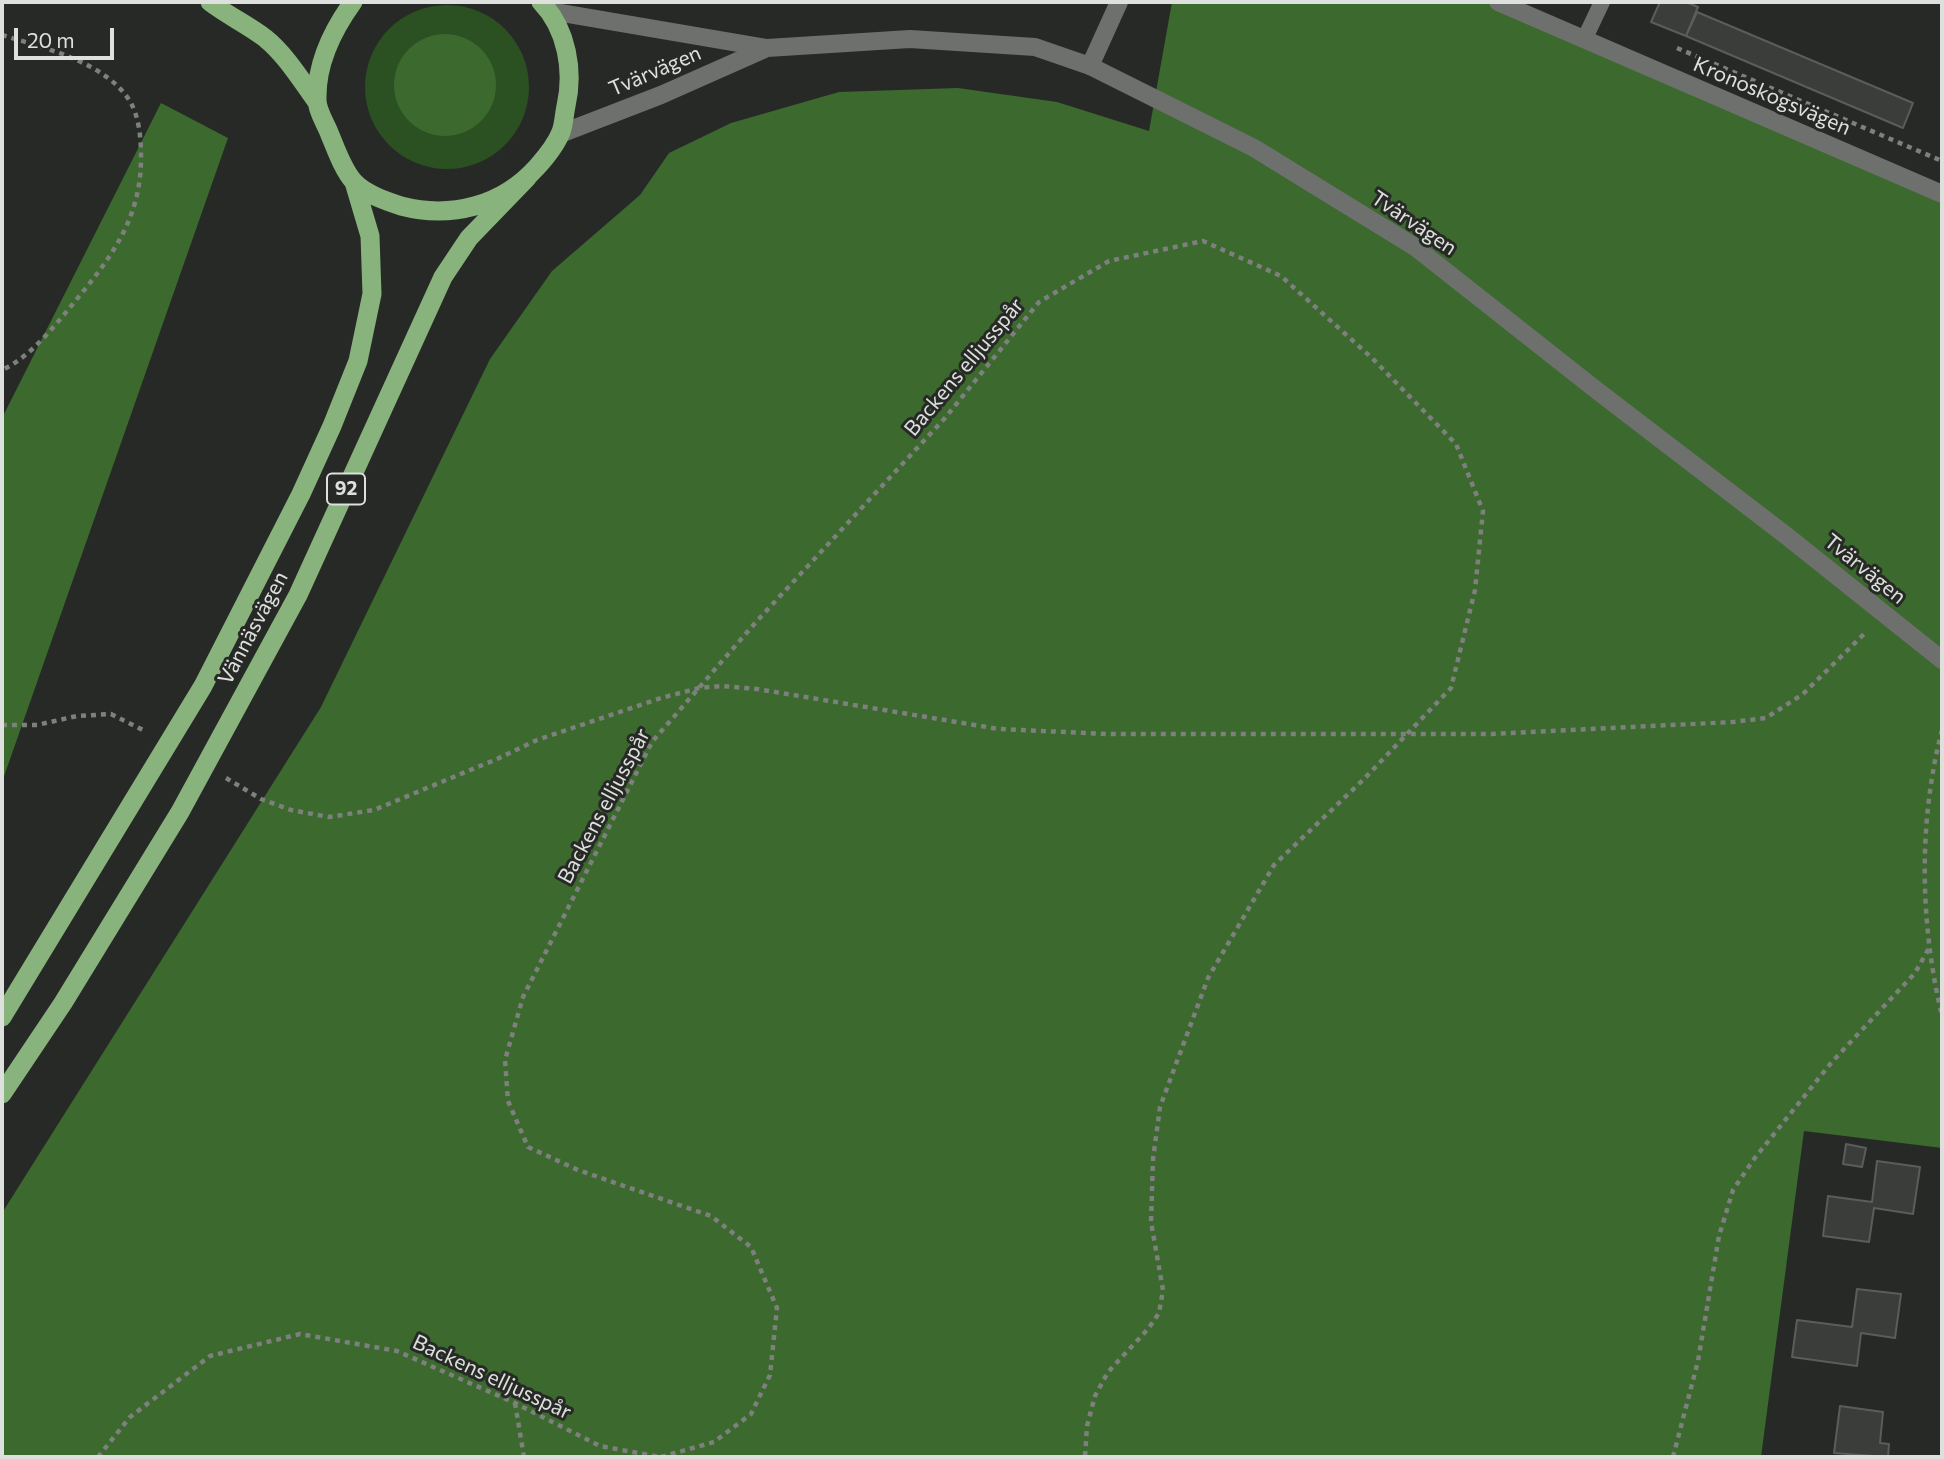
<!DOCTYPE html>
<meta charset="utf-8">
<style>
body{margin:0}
#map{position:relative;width:1944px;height:1459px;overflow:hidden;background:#272926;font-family:Commissioner,sans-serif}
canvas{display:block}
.frame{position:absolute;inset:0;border:4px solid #dee0de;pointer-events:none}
.scale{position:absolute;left:14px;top:28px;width:100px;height:32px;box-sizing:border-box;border:4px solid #dee0de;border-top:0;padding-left:9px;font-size:21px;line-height:24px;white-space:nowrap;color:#dee0de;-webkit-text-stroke:5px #272926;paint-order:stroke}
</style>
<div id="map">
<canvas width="1944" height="1459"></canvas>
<div class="frame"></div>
<div class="scale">20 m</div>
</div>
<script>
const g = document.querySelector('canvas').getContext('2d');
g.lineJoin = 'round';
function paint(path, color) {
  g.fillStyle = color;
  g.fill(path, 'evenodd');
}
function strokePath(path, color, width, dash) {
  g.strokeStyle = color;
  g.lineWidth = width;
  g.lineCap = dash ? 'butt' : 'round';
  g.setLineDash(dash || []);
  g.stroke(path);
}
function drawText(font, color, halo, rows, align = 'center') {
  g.font = font + ' Commissioner,sans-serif';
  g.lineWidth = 6;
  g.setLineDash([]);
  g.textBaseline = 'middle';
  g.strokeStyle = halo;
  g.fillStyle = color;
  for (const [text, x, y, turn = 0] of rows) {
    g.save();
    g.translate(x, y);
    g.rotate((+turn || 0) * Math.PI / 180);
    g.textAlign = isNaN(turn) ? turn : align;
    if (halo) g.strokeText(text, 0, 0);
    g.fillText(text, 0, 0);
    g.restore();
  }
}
const green = new Path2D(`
 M365 87a82 82 0 1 1 164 0a82 82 0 1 1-164 0Z`);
const forest = new Path2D(`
 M 1172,2 L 1498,2 L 1942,194 L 1942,1148 L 1804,1131 L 1761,1457 L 2,1457 L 2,1213 L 321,707 L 490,359 L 552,271 L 640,195 L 669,153 L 731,123 L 839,92 L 958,88 L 1057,102 L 1149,131 Z
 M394 85a51 51 0 1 1 102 0a51 51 0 1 1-102 0Z
 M 161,103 L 228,138 L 2,782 L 2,418 Z`);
const building = new Path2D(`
 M 1660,2 L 1686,2 L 1698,7 L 1686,36 L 1651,22 Z
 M 1697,12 L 1913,103 L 1903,128 L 1686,36 Z
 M 1846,1144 L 1866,1148 L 1862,1167 L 1843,1164 Z
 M 1877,1161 L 1920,1167 L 1913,1214 L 1874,1208 L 1869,1242 L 1823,1236 L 1828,1196 L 1872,1202 Z
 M 1857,1289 L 1901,1294 L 1895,1338 L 1861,1333 L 1857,1366 L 1792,1357 L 1797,1320 L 1852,1327 Z
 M 1840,1406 L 1883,1412 L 1880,1443 L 1889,1444 L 1888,1457 L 1834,1453 Z`);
const path = new Path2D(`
 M 2,35 C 44,48 107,62 131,103 C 139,118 141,138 141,155 C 142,219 110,259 72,305 C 52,329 30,357 2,370
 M 1677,48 L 1942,161
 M 2,725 L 37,725 L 77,716 L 111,714 L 145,731
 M 1942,730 C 1918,822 1920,924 1942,1016
 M 226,778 L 261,799 L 291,810 L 329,817 L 374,810 L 497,759 L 537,740 L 661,698 L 699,688 L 722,686 L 757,689 L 999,729 L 1108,734 L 1493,734 L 1733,722 L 1766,718 L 1803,694 L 1867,631
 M 515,1403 L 524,1457
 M 98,1457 L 130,1417 L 210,1356 L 300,1334 L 397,1351 L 515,1403 L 600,1446 L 660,1457
 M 661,1457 L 714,1442 L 751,1414 L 770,1375 L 777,1308 L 751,1247 L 711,1216 L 578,1170 L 528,1147 L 508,1101 L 505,1060 L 523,997 L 652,742 L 756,622 L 945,418 L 1039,302 L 1109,261 L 1203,241 L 1281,276 L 1372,358 L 1456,444 L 1483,511 L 1475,590 L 1451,688 L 1364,779 L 1274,865 L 1208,978 L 1160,1107 L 1153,1159 L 1151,1222 L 1163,1290 L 1159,1313 L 1148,1329 L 1108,1372 L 1095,1396 L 1087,1426 L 1085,1457
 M 1673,1457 L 1698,1361 L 1719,1236 L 1733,1190 L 1754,1159 L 1831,1063 L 1915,973 L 1929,948`);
const service = new Path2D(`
 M 1584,40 L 1602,2`);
const minor = new Path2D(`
 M 1498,2 L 1942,194
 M 1090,66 L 1119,2`);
const tertiary = new Path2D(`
 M 550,11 L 767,48 L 910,39 L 1035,47 L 1090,66 L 1254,148 L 1415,247 L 1595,389 L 1788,537 L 1942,660
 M 560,134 L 661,95 L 767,48`);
const trunk = new Path2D(`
 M 210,2 C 227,15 248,25 265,38 C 286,55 301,80 317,102
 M 353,2 C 332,31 316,63 317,100 C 317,111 326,124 330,135 C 336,149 343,170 354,182 C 365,194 386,201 401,206 C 451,219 502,206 537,167 C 546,157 556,145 561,132 C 564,124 564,115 566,106 C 574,71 567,29 541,2
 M 2,1017 L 203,686 L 301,494 L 332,426 L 358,361 L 372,294 L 370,236 L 354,182
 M 2,1094 L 63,1003 L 180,812 L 298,595 L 443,277 L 469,238 L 527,178`);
const shields = [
 [346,489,38]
];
const shieldNames = [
 ["92",346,489]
];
const streetNames = [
 ["Tvärvägen",655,71,-23],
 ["Kronoskogsvägen",1772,96,23],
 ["Tvärvägen",1414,223,34],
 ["Backens elljusspår",964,367,-50],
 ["Tvärvägen",1865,569,39],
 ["Vännäsvägen",253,628,-62],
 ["Backens elljusspår",604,806,-62],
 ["Backens elljusspår",492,1377,25]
];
paint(green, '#2b5021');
paint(forest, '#3b692e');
paint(building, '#3a3d39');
strokePath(building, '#5a5d59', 2);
strokePath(path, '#7e807e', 4.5, [5, 5]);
strokePath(service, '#6d706c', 16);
strokePath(minor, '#6d706c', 18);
strokePath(tertiary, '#6d706c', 18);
strokePath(trunk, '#88b37c', 19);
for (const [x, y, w] of shields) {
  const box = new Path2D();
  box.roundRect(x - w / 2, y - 15.5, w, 31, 5);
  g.fillStyle = '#272926';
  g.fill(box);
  strokePath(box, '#dee0de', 2);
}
drawText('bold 19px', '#dee0de', null, shieldNames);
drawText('21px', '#dee0de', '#272926', streetNames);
</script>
